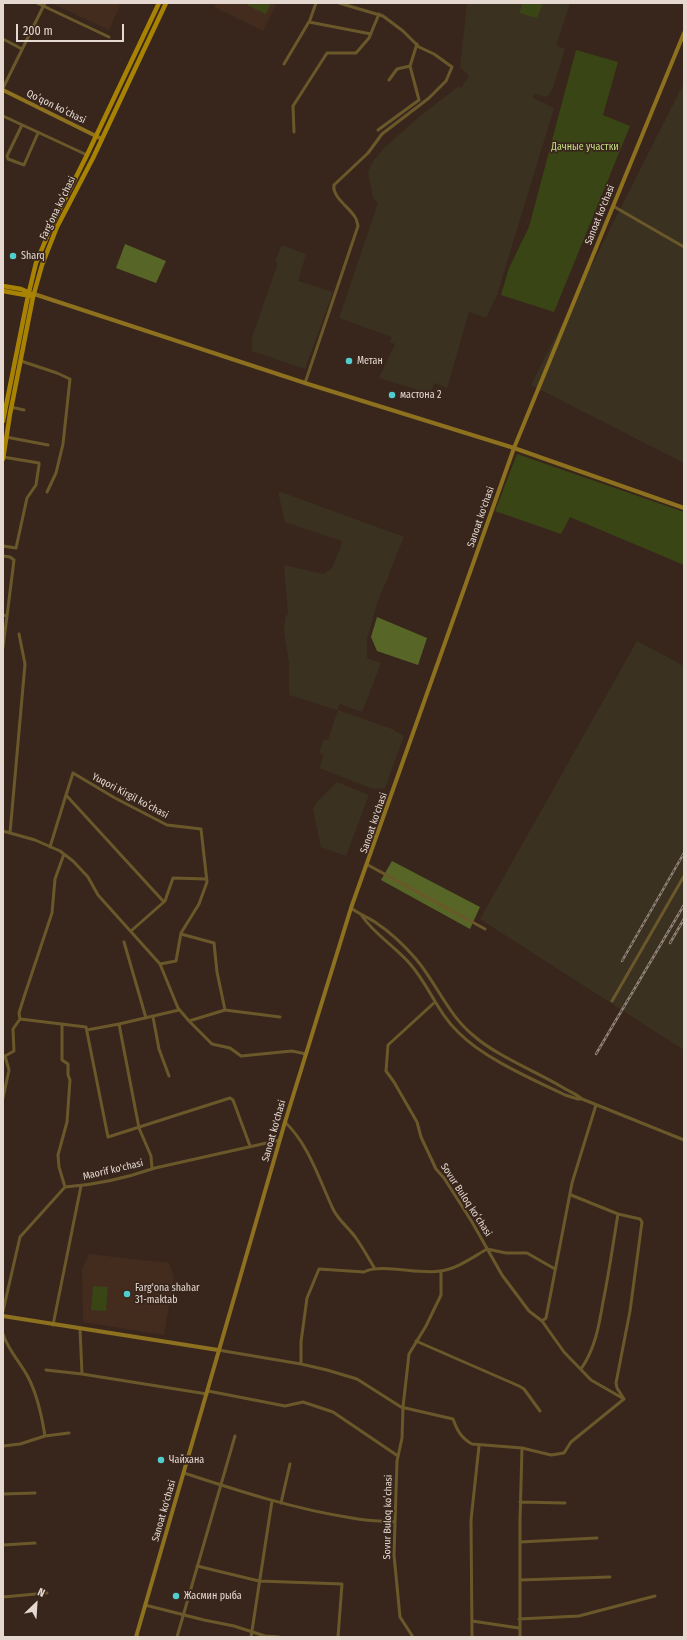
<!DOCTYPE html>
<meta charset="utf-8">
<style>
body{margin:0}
#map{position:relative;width:687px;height:1640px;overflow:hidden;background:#38261c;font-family:"Fira Sans Condensed",sans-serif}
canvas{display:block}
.frame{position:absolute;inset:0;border:4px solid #e4d8d1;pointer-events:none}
.north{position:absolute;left:16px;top:1584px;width:40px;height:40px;-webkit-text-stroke:3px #38261c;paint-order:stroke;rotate:25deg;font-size:11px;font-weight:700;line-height:16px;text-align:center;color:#e4d8d1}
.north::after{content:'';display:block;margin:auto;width:14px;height:18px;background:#e4d8d1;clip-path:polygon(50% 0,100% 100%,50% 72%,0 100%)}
.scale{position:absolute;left:16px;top:24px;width:108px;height:18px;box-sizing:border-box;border:2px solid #e4d8d1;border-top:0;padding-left:5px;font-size:12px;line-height:14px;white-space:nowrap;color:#e4d8d1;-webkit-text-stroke:3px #38261c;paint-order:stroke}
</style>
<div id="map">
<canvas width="687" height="1640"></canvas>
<div class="frame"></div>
<div class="north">N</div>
<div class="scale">200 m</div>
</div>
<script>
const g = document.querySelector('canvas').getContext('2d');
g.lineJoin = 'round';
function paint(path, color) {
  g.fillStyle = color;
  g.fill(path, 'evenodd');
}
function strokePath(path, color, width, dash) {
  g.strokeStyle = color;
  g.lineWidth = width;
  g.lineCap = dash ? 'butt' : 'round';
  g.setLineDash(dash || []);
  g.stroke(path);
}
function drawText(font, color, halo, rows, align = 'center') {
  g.font = font + ' "Fira Sans Condensed",sans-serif';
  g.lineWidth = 3.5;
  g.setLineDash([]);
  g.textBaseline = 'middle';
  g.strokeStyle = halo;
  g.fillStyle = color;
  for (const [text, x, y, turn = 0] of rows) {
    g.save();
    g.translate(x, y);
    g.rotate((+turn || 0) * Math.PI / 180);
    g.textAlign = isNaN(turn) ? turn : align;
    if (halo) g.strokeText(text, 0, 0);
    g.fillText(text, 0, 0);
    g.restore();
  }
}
const built = new Path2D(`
 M 51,3 L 121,3 L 109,30 Z
 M 216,3 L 277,3 L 263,31 L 214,7 Z
 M 89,1254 L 169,1263 L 174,1277 L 164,1335 L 83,1322 L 82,1270 Z`);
const industrial = new Path2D(`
 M 467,3 L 570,3 L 556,45 L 565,49 L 553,88 L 549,95 L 545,97 L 535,94 L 533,98 L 554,108 L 497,295 L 486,318 L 469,312 L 447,388 L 434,383 L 431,394 L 379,378 L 395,344 L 390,342 L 392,337 L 339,318 L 378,203 L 373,198 L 368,172 L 373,161 L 384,148 L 419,117 L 459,86 L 461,88 L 469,76 L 460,67 Z
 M 684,83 L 684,463 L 531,385 Z
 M 282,245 L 306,254 L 298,281 L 333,292 L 305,369 L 252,351 L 252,337 L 278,263 L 275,261 Z
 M 281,492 L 404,537 L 377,604 L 367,639 L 367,658 L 381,663 L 362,712 L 340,704 L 337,710 L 289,695 L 289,663 L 284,631 L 285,618 L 288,613 L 284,565 L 323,574 L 332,568 L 341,546 L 342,541 L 285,522 L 279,496 L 279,493 Z
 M 637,641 L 684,666 L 684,1050 L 480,919 Z
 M 338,710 L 392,729 L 404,736 L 385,788 L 373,789 L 319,768 L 324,755 L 319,753 L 324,739 L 328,740 Z
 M 337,782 L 369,795 L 346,856 L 321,847 L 313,809 L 317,802 Z`);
const green = new Path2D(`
 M 248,3 L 271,3 L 266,14 L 247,5 Z
 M 523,3 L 543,3 L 537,18 L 519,13 Z
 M 576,50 L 618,62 L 603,115 L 630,126 L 554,312 L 501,295 L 509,268 L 529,227 Z
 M 517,454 L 684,512 L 684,565 L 570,517 L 561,534 L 495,511 Z
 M 93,1286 L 108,1287 L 106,1311 L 91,1310 Z`);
const forest = new Path2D(`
 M 125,244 L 166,261 L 156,283 L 116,268 Z
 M 377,617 L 427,638 L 418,665 L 377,651 L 371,637 Z
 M 392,861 L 480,907 L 470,929 L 381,880 Z`);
const street = new Path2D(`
 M 37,3 L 109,37
 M 309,22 L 371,34
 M 3,39 L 22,49
 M 284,64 L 310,20 L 316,3
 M 389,80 L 397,69 L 410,66
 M 3,88 L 45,3
 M 3,116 L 87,155
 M 22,125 L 7,156 L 8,159 L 24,165 L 38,133
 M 378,130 L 419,100 L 410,66 L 417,44
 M 294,132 L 293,106 L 327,53 L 356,53 L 369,38 L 379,14
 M 613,206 L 684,247
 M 21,361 L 57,373 L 70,379 L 63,444 L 56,473 L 47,492
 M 305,383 L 358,226 C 357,223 357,219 355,217 C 349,207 332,197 334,185 L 368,153 L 382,134 L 429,98 L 446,81 L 452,67 L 434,54 L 419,47 L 403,31 L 383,16 L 339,3
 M 11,407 L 24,410
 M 6,437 L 48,445
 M 3,546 L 16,548 L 27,498 L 36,485 L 39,465 L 39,463 L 3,457
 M 3,556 L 10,557 L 14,560 L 7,616
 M 3,615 L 7,616 L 3,647
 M 3,831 L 35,840 L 60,851 L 73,861 L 88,877 L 98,895 L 160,964
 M 10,833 L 25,664 L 19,634
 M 50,847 L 66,795
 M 368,865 L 485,929
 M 164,902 L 66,795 L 73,773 L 115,798 L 167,825 L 201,829 L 207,882 L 199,904 L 181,933 L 176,961 L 160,964 L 178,1008 L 189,1021 L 212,1044 L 230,1048 L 241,1056 L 292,1051 L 306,1054
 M 351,908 C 359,914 367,917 375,922 C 390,932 404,945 416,959 C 437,984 448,1015 474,1036 C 497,1056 535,1071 562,1087 C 568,1091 577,1094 582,1099
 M 362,916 C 375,935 396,947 411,965 C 429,986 438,1013 458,1032 C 483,1058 532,1079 565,1095 L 578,1099 L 582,1099 L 684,1140
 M 131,931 L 165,901 L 173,878 L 206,879
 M 181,934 L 214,943 L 217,972 L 225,1010
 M 124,942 L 146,1018
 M 612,1001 L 684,876
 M 153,1017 L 159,1049 L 169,1076
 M 20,1019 L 19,1013 L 24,997 L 52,913 L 55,879 L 64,854
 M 189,1021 L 225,1010 L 280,1017
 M 62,1024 L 62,1060 L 68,1064 L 68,1075 L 70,1080 L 67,1122 L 58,1155 L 59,1167 L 65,1187
 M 119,1024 L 179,1010
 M 87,1030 L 119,1024 L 139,1128 L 151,1156 L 152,1169
 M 3,1056 L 5,1056 L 9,1070 L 3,1098
 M 5,1056 L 14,1051 L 13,1029 L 20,1019 L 86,1027 L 108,1137 L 230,1098 L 233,1100 L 250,1146
 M 285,1122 C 309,1145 319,1179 333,1209 C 338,1220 349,1228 356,1238 C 363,1248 369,1259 375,1269
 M 571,1195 L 618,1214 L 640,1219 L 642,1222 L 630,1311 L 616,1383 L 617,1388 L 624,1399
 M 487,1249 L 506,1253 L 527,1253 L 555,1269
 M 3,1311 L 20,1237 L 65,1187 C 96,1185 126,1178 155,1168 L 280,1140
 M 542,1321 L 546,1318 L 572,1183 L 596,1105
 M 53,1325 L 81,1186
 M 80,1329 L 82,1374
 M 3,1334 C 8,1350 20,1362 28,1377 C 37,1394 42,1417 45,1436
 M 416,1341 L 519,1386 L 524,1389 L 540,1411
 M 218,1350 L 301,1364 L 327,1370 L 357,1379 L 401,1407 L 453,1419 C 457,1430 461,1438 472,1444 L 522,1448 L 551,1455 L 564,1453 L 571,1442 L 624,1399 L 591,1380 L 564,1352 L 542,1321 L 529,1311 L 502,1275 L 472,1222 L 444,1178 L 436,1169 L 421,1137 L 417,1122 L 394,1082 L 386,1071 L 388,1045 L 435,1002
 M 301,1364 L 301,1342 L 307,1298 L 319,1269 L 364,1272 C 381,1263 420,1275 440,1271 C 457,1269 473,1257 487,1249
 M 581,1369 C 595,1349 599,1326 603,1302 C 609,1273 613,1244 618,1214
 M 46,1370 L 82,1374 L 207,1394
 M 208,1391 L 285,1406 L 303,1402 L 333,1412 L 398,1456
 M 3,1446 L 20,1444 L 45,1436 L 69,1433
 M 184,1473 C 239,1491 294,1509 352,1518 C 366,1521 381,1521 395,1522
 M 3,1494 L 35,1493
 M 520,1502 L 565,1503
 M 281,1503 L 290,1464
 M 520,1542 L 597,1538
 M 3,1545 L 35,1543
 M 197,1566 L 259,1581 L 342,1584 L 338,1637
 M 520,1580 L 610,1577
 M 3,1597 L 47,1593
 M 145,1605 L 204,1620 L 234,1626 L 265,1636 L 279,1637
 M 519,1619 L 579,1616 L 655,1596
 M 472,1621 L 519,1628
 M 177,1637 L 235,1436
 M 251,1637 L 272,1501
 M 413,1637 L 400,1617 L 394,1555 L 397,1461 L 402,1438 L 403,1407 L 409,1354 L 426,1326 L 441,1295 L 441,1271
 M 472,1637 L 471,1520 L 479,1446
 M 520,1637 L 520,1520 L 522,1448`);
const secondary = new Path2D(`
 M 3,90 L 102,139
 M 34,294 L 308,384 L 514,448 L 684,508
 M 3,1316 L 218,1350
 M 136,1637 L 285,1122 L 351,908 L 514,448 L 684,33`);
const primary = new Path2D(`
 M 3,286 L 21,289 L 30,293
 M 3,291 L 31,296
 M 3,421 L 28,296 L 36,263 L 52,225 L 87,155 L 159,3
 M 3,459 L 10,414 L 33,297 L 42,265 L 57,227 L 93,158 L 166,3`);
const rail = new Path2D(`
 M 670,943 L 684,919
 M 622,961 L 684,853
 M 596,1054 L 684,905`);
const markers = [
 [13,256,4,"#52cdcf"],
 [349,361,4,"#52cdcf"],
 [392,395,4,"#52cdcf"],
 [127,1294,4,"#52cdcf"],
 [161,1460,4,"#52cdcf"],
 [176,1596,4,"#52cdcf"]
];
const streetNames = [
 ["Qoʻqon koʻchasi",56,107,26],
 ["Fargʻona koʻchasi",58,208,-64],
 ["Sanoat ko'chasi",600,215,-68],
 ["Sanoat ko'chasi",481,517,-71],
 ["Yuqori Kirgil koʻchasi",130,796,28],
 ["Sanoat ko'chasi",374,823,-71],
 ["Sanoat ko'chasi",274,1131,-74],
 ["Maorif ko'chasi",113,1170,-13],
 ["Sovur Buloq koʻchasi",466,1200,57],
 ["Sanoat ko'chasi",164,1511,-74],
 ["Sovur Buloq koʻchasi",388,1517,-89]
];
const parkNames = [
 ["Дачные участки",585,147]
];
const poiNames = [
 ["Sharq",21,256],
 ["Метан",357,361],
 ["мастона 2",400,395],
 ["Farg'ona shahar",135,1288],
 ["31-maktab",135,1300],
 ["Чайхана",169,1460],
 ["Жасмин рыба",184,1596]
];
paint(built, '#432c1d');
paint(industrial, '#3a3121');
paint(green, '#3a4515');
paint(forest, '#576626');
strokePath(street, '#6a582a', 3);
strokePath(secondary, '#8d711f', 4);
strokePath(primary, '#a88303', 4.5);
strokePath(rail, '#918279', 2.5);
strokePath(rail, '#38261c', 1, [3]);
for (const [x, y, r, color] of markers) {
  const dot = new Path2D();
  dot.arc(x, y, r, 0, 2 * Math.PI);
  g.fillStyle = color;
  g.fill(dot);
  strokePath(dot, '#38261c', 1.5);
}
drawText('10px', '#e4d8d1', '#38261c', streetNames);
drawText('10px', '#c6de82', '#38261c', parkNames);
drawText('10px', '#e4d8d1', '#38261c', poiNames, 'left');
</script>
